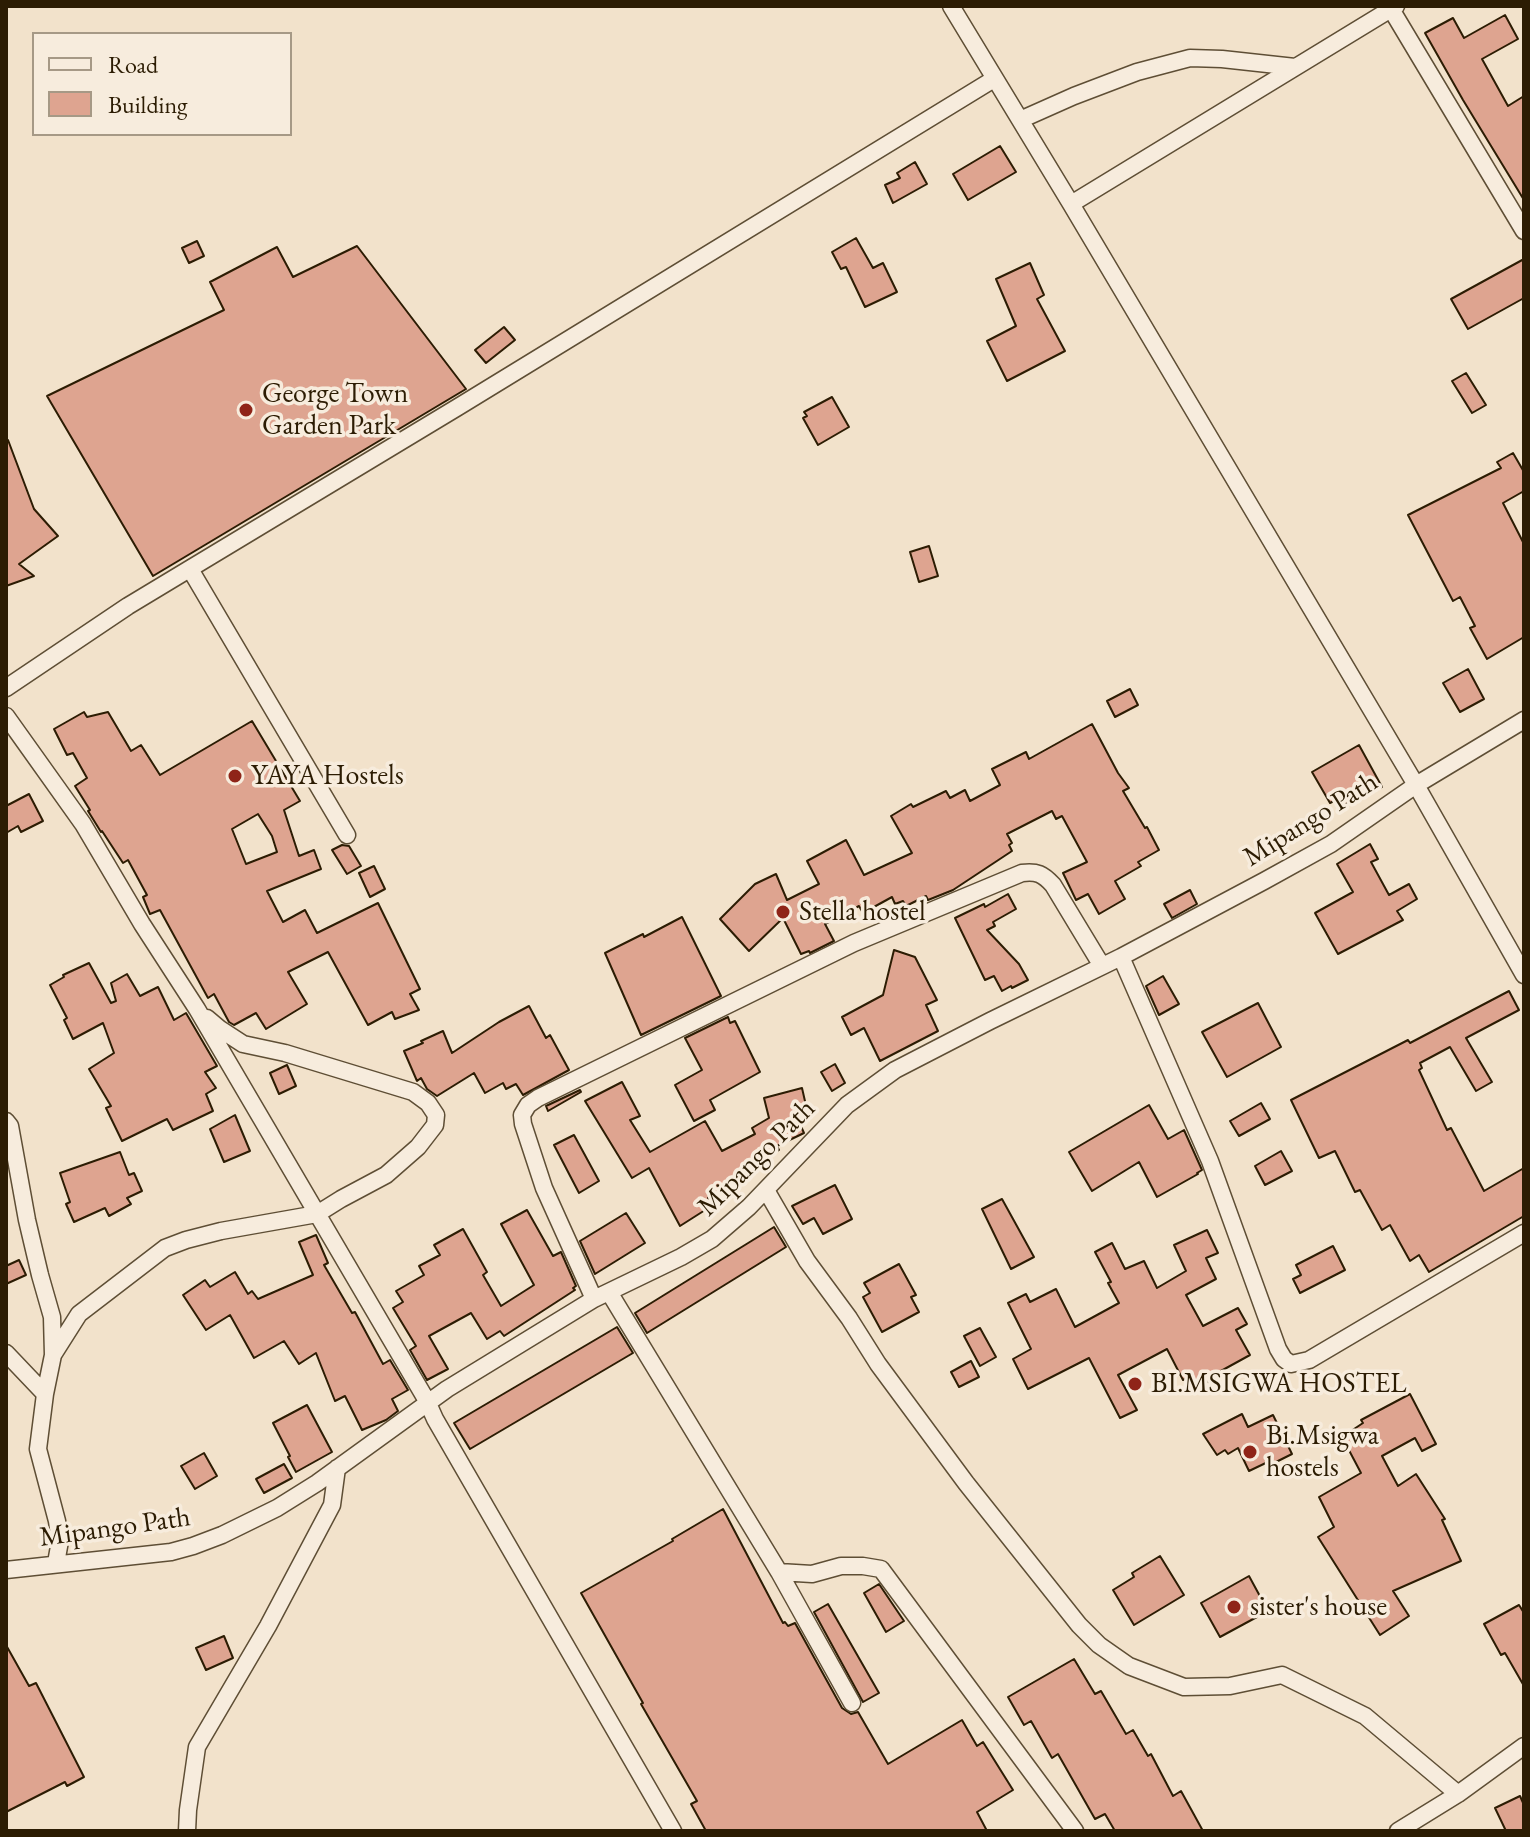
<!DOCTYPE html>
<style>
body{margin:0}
#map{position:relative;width:1530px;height:1837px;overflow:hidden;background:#f2e2cb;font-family:"EB Garamond",serif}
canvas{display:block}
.frame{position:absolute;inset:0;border:8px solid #2c1c03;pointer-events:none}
.legend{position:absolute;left:32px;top:32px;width:260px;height:104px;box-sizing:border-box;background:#f7ecdd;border:2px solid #a69986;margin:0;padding:10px 14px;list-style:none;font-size:24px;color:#2c1c03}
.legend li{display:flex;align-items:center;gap:16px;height:40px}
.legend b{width:40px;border:2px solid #a69986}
</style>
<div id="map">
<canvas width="1530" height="1837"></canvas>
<div class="frame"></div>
<ul class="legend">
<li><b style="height:10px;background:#f7ecdd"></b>Road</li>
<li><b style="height:22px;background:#dea490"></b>Building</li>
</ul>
</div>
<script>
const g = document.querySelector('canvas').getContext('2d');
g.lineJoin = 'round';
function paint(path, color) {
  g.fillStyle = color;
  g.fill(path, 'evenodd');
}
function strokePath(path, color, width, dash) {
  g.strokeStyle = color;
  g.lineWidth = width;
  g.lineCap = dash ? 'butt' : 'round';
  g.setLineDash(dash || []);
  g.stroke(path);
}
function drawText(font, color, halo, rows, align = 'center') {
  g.font = font + ' "EB Garamond",serif';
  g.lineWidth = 7;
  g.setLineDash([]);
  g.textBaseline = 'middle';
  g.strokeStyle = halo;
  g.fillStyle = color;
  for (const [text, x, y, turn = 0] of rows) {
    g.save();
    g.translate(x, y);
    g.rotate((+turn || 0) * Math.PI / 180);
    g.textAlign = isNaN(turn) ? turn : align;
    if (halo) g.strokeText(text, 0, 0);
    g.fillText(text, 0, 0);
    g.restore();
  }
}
const building = new Path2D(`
 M 1505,15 L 1518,39 L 1482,59 L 1508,106 L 1524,96 L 1524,200 L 1463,100 L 1425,33 L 1453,18 L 1464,38 Z
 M 1000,146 L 1016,172 L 968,200 L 953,174 Z
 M 915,162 L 927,184 L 893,203 L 885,185 L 900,178 L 897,173 Z
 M 856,238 L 873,268 L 883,263 L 897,292 L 865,307 L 846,267 L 841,269 L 832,252 Z
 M 197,241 L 204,256 L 189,263 L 182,248 Z
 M 357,246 L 466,389 L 153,576 L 47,396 L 224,310 L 210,282 L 277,247 L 293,277 Z
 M 1524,259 L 1524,298 L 1468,329 L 1451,299 Z
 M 1030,263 L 1044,295 L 1037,299 L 1065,351 L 1007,381 L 987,341 L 1016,326 L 996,279 Z
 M 504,327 L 515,340 L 486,363 L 475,350 Z
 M 1466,373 L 1486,405 L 1472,413 L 1452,381 Z
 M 832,397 L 849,427 L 818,445 L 803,418 L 807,416 L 804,412 Z
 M 6,440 L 8,440 L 34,509 L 58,536 L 19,564 L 34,576 L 6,586 Z
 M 1513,453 L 1524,472 L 1524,491 L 1503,503 L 1524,544 L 1524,637 L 1487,659 L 1470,628 L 1475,626 L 1460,597 L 1453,601 L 1408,515 L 1501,468 L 1497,462 Z
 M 929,546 L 938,576 L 919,582 L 910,552 Z
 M 1468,669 L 1484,699 L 1460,712 L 1443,683 Z
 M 1130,689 L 1138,705 L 1115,717 L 1107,701 Z
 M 84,712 L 87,717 L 108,712 L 131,751 L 141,745 L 160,775 L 252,721 L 300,801 L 284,810 L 299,856 L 314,850 L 321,869 L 267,891 L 283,922 L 305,910 L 317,933 L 378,903 L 420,989 L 410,994 L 419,1010 L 395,1019 L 392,1012 L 368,1025 L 328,952 L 288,972 L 307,1004 L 266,1029 L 256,1013 L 234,1025 L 229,1022 L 214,994 L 208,998 L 160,910 L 150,914 L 143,897 L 147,895 L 128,860 L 123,863 L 102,831 L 101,832 L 88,811 L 90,810 L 75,786 L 87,778 L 73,753 L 67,755 L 54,729 ZM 258,814 L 272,836 L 277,852 L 246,864 L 232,829 Z
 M 1092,724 L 1118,773 L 1129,788 L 1123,791 L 1145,828 L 1147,827 L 1159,850 L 1138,862 L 1141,866 L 1115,881 L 1125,899 L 1099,914 L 1088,894 L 1076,900 L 1063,873 L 1087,862 L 1062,816 L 1056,819 L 1052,811 L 1007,834 L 1012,843 L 1009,845 L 1012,851 L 953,890 L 928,900 L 926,896 L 906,906 L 903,901 L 895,904 L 892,897 L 863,913 L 859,906 L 825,924 L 834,941 L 810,953 L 809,951 L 801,954 L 783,918 L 749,951 L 720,919 L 755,884 L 776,874 L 787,900 L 819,884 L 807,861 L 846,840 L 864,875 L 912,853 L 891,816 L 911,804 L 913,807 L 946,791 L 950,798 L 965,790 L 970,801 L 1000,785 L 992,769 L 1026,752 L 1029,759 Z
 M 1359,745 L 1382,787 L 1352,804 L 1351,801 L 1342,806 L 1338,799 L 1330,803 L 1312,772 Z
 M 29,794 L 43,821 L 21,832 L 18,826 L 6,833 L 6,806 Z
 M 1370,844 L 1378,859 L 1371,862 L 1389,895 L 1409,884 L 1417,899 L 1397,911 L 1403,920 L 1338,954 L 1315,913 L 1353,892 L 1337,864 Z
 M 342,845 L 349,846 L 361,866 L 347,874 L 332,850 Z
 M 374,866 L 385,889 L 370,897 L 359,873 Z
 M 1190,890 L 1197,904 L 1172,918 L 1164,904 Z
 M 1008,894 L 1016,909 L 993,922 L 995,926 L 987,930 L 1019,964 L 1028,980 L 1012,988 L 1011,986 L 1002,991 L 994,976 L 985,980 L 955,918 L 984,904 L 985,907 Z
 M 682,917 L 721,996 L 641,1035 L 605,953 L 643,934 L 644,937 Z
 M 894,950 L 915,957 L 937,1000 L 926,1005 L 938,1031 L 880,1061 L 864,1028 L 851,1035 L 842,1017 L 883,995 Z
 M 89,963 L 111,1003 L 116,1001 L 111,983 L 127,974 L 140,996 L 158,987 L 174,1020 L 186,1013 L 217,1066 L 205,1072 L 216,1088 L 206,1094 L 213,1111 L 173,1130 L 167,1119 L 122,1141 L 106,1108 L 111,1106 L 89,1069 L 114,1053 L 103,1023 L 73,1039 L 64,1020 L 67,1018 L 50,985 L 64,977 L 63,975 Z
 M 1163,976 L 1179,1004 L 1159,1015 L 1146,986 Z
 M 1509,991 L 1519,1010 L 1466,1038 L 1492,1082 L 1476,1091 L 1450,1047 L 1420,1063 L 1422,1068 L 1419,1070 L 1447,1130 L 1451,1128 L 1484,1191 L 1524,1168 L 1524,1216 L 1429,1272 L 1419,1255 L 1410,1261 L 1390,1225 L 1382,1230 L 1360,1190 L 1355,1192 L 1335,1151 L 1319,1158 L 1291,1100 L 1408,1040 L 1410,1043 Z
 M 1258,1003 L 1281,1047 L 1227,1077 L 1202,1032 Z
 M 529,1006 L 546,1038 L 550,1035 L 569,1070 L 523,1095 L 516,1084 L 506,1089 L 503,1083 L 485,1093 L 474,1073 L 437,1096 L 427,1089 L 421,1078 L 417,1081 L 404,1051 L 423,1043 L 421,1041 L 443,1031 L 452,1053 L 499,1022 Z
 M 728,1017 L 730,1023 L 735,1021 L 760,1072 L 710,1100 L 715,1110 L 694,1121 L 675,1085 L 702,1070 L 685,1038 Z
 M 835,1064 L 845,1083 L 832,1091 L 821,1072 Z
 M 287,1065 L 296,1086 L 279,1094 L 270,1073 Z
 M 622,1082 L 640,1116 L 630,1120 L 650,1152 L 705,1121 L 722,1151 L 755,1134 L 752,1128 L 769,1118 L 764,1098 L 802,1088 L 807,1110 L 795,1113 L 804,1133 L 777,1146 L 779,1150 L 734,1175 L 738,1182 L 708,1198 L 713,1205 L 680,1226 L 649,1168 L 632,1178 L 585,1101 Z
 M 580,1090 L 581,1092 L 548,1111 L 546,1106 Z
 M 1261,1103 L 1270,1119 L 1239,1136 L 1230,1121 Z
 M 1149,1105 L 1168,1139 L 1184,1130 L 1202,1170 L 1197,1173 L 1198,1174 L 1157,1197 L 1139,1162 L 1092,1191 L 1069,1152 Z
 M 235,1115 L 250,1151 L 224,1162 L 210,1129 Z
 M 574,1135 L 599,1181 L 579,1193 L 554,1145 Z
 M 1281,1151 L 1292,1171 L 1265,1185 L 1255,1166 Z
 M 120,1152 L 129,1175 L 134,1173 L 142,1191 L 127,1198 L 131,1204 L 109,1216 L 105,1208 L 74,1222 L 66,1204 L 70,1202 L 60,1173 Z
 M 835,1185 L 852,1219 L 823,1234 L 814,1218 L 803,1224 L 792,1206 Z
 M 1002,1199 L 1034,1257 L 1011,1269 L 982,1209 Z
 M 527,1210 L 553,1256 L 561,1252 L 576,1286 L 573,1288 L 575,1290 L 504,1336 L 500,1331 L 487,1339 L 471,1313 L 429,1336 L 448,1369 L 427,1380 L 410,1350 L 416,1346 L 393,1308 L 403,1302 L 396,1291 L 424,1275 L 419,1266 L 440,1255 L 434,1245 L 463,1229 L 487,1272 L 483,1275 L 501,1306 L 534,1285 L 501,1224 Z
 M 626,1213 L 645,1243 L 595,1274 L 580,1241 Z
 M 774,1227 L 786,1247 L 647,1333 L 635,1313 Z
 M 1207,1230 L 1218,1253 L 1206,1258 L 1216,1279 L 1186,1295 L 1203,1326 L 1238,1308 L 1247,1324 L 1236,1330 L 1250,1355 L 1210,1377 L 1211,1380 L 1196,1388 L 1191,1377 L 1183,1380 L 1167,1349 L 1118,1375 L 1137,1410 L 1120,1418 L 1089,1358 L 1028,1389 L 1013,1359 L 1031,1349 L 1008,1303 L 1026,1294 L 1030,1302 L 1056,1289 L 1075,1327 L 1119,1303 L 1108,1283 L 1111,1282 L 1095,1252 L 1112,1243 L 1125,1269 L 1144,1261 L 1157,1288 L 1186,1271 L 1174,1245 Z
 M 316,1235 L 328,1263 L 324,1265 L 352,1313 L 355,1312 L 383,1364 L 390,1360 L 408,1390 L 392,1399 L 398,1411 L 386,1420 L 362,1430 L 345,1396 L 335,1401 L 316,1353 L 299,1364 L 284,1341 L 254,1358 L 230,1315 L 206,1330 L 183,1295 L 205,1280 L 210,1287 L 235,1272 L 248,1294 L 252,1291 L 258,1299 L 313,1275 L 299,1242 Z
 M 1333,1246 L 1345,1270 L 1300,1293 L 1293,1279 L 1301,1275 L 1296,1265 Z
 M 19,1260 L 26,1275 L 6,1284 L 6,1266 Z
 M 899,1264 L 916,1295 L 911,1297 L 919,1312 L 882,1332 L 863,1297 L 870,1293 L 864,1283 Z
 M 617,1327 L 633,1353 L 470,1449 L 454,1423 Z
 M 980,1328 L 996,1357 L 980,1366 L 964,1336 Z
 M 971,1361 L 979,1377 L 959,1387 L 951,1372 Z
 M 1410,1394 L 1436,1444 L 1422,1451 L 1415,1438 L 1382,1456 L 1398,1486 L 1416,1474 L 1445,1519 L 1442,1520 L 1461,1561 L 1393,1591 L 1409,1616 L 1380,1635 L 1318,1537 L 1334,1527 L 1319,1497 L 1361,1473 L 1342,1437 L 1363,1423 L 1361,1420 Z
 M 307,1405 L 332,1452 L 296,1472 L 288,1457 L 290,1456 L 273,1423 Z
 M 1242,1414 L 1248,1427 L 1273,1415 L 1292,1454 L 1274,1463 L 1272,1460 L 1249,1471 L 1238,1448 L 1228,1454 L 1225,1450 L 1217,1455 L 1203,1434 Z
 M 204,1453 L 217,1476 L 195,1489 L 181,1466 Z
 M 284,1464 L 292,1478 L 264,1493 L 256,1479 Z
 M 723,1509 L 783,1623 L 785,1622 L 788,1626 L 795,1623 L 842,1708 L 851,1714 L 858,1712 L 888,1764 L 962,1720 L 977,1746 L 983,1742 L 1013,1790 L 977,1812 L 987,1831 L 706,1831 L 691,1804 L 697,1801 L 641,1704 L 643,1703 L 581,1593 L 673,1541 L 672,1539 Z
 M 1160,1556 L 1184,1595 L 1134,1625 L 1113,1590 L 1134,1577 L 1132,1573 Z
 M 1249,1576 L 1268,1611 L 1220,1637 L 1201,1603 Z
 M 879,1584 L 904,1621 L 886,1632 L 864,1593 Z
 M 828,1604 L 879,1693 L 863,1702 L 814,1612 Z
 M 1519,1605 L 1524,1613 L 1524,1686 L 1505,1653 L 1501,1655 L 1484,1624 Z
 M 224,1636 L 233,1658 L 206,1670 L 196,1648 Z
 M 6,1645 L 29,1686 L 36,1683 L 84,1777 L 67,1786 L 65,1782 L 6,1812 Z
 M 1074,1659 L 1095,1694 L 1101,1691 L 1126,1734 L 1133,1730 L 1148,1756 L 1151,1754 L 1173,1796 L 1181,1791 L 1203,1831 L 1115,1831 L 1105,1814 L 1095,1819 L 1058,1754 L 1052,1758 L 1031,1721 L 1024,1725 L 1008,1697 Z
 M 1520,1796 L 1524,1805 L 1524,1831 L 1506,1831 L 1495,1808 Z`);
const street = new Path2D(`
 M 951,6 L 1071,204 L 1416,785 L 1524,975
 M 1391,9 L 1524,231
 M 1020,120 L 1074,96 L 1137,72 L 1190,58 L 1222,59 L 1295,67
 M 1071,204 L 1396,6
 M 190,569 L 347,835
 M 6,688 L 128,606 L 458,407 L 994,79
 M 6,716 L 83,824 L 142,924 L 197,1009 L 427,1401 L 435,1419 L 673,1831
 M 1121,957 L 1210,1161 L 1278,1349 L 1284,1359 L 1291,1364 L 1309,1360 L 1524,1233
 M 6,1121 L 10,1126 L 27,1220 L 40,1275 L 52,1317 L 53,1355 L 45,1394 L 38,1449 L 57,1521 L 60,1541 L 56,1563
 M 766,1190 L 807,1261 L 849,1318 L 878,1364 L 966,1483 L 1079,1625 L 1099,1645 L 1129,1666 L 1184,1687 L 1230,1686 L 1282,1675 L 1365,1716 L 1458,1794
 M 609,1292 L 779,1572 L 852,1703
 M 594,1299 L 544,1188 L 523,1124 L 522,1115 L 528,1105 L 538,1098 L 854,943 L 1022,873 C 1037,871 1043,874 1053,885 L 1102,966
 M 6,1353 L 45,1394
 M 53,1355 L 79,1314 L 165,1248 L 186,1240 L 221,1231 L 317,1214 L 341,1199 L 386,1175 L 418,1147 L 435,1125 L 436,1115 L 428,1103 L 413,1092 L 285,1053 L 243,1044 L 220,1029 L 207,1018
 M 6,1570 L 171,1552 L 193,1546 L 222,1535 L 277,1508 L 317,1483 L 447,1389 L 594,1299 L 681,1257 L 712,1239 L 749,1207 L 847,1105 L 895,1070 L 990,1021 L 1121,957 L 1264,881 L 1331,844 L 1416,785 L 1524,720
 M 779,1572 L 812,1574 L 841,1566 L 863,1566 L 881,1569 L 1075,1831
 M 187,1831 L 188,1810 L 197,1747 L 268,1626 L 332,1505 L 337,1468
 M 1398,1831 L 1458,1794 L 1524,1746`);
const markers = [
 [246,410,8,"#8f2418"],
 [235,776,8,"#8f2418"],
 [783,912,8,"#8f2418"],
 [1135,1384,8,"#8f2418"],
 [1250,1452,8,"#8f2418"],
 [1234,1607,8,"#8f2418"]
];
const poiNames = [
 ["George Town",262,394],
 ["Garden Park",262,426],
 ["YAYA Hostels",251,776],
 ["Stella hostel",799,912],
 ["BI.MSIGWA HOSTEL",1151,1384],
 ["Bi.Msigwa",1266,1436],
 ["hostels",1266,1468],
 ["sister's house",1250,1607]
];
const streetNames = [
 ["Mipango Path",1311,820,-32],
 ["Mipango Path",757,1158,-45],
 ["Mipango Path",115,1528,-8]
];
paint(building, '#dea490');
strokePath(building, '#2c1c03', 2);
strokePath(street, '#5e4e35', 19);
strokePath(street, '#f7ecdd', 16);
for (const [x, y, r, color] of markers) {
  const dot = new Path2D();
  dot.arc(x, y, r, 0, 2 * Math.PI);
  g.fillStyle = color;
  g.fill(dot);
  strokePath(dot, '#f7ecdd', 3);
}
drawText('28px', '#2c1c03', '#f7ecdd', poiNames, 'left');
drawText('28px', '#2c1c03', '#f7ecdd', streetNames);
</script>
